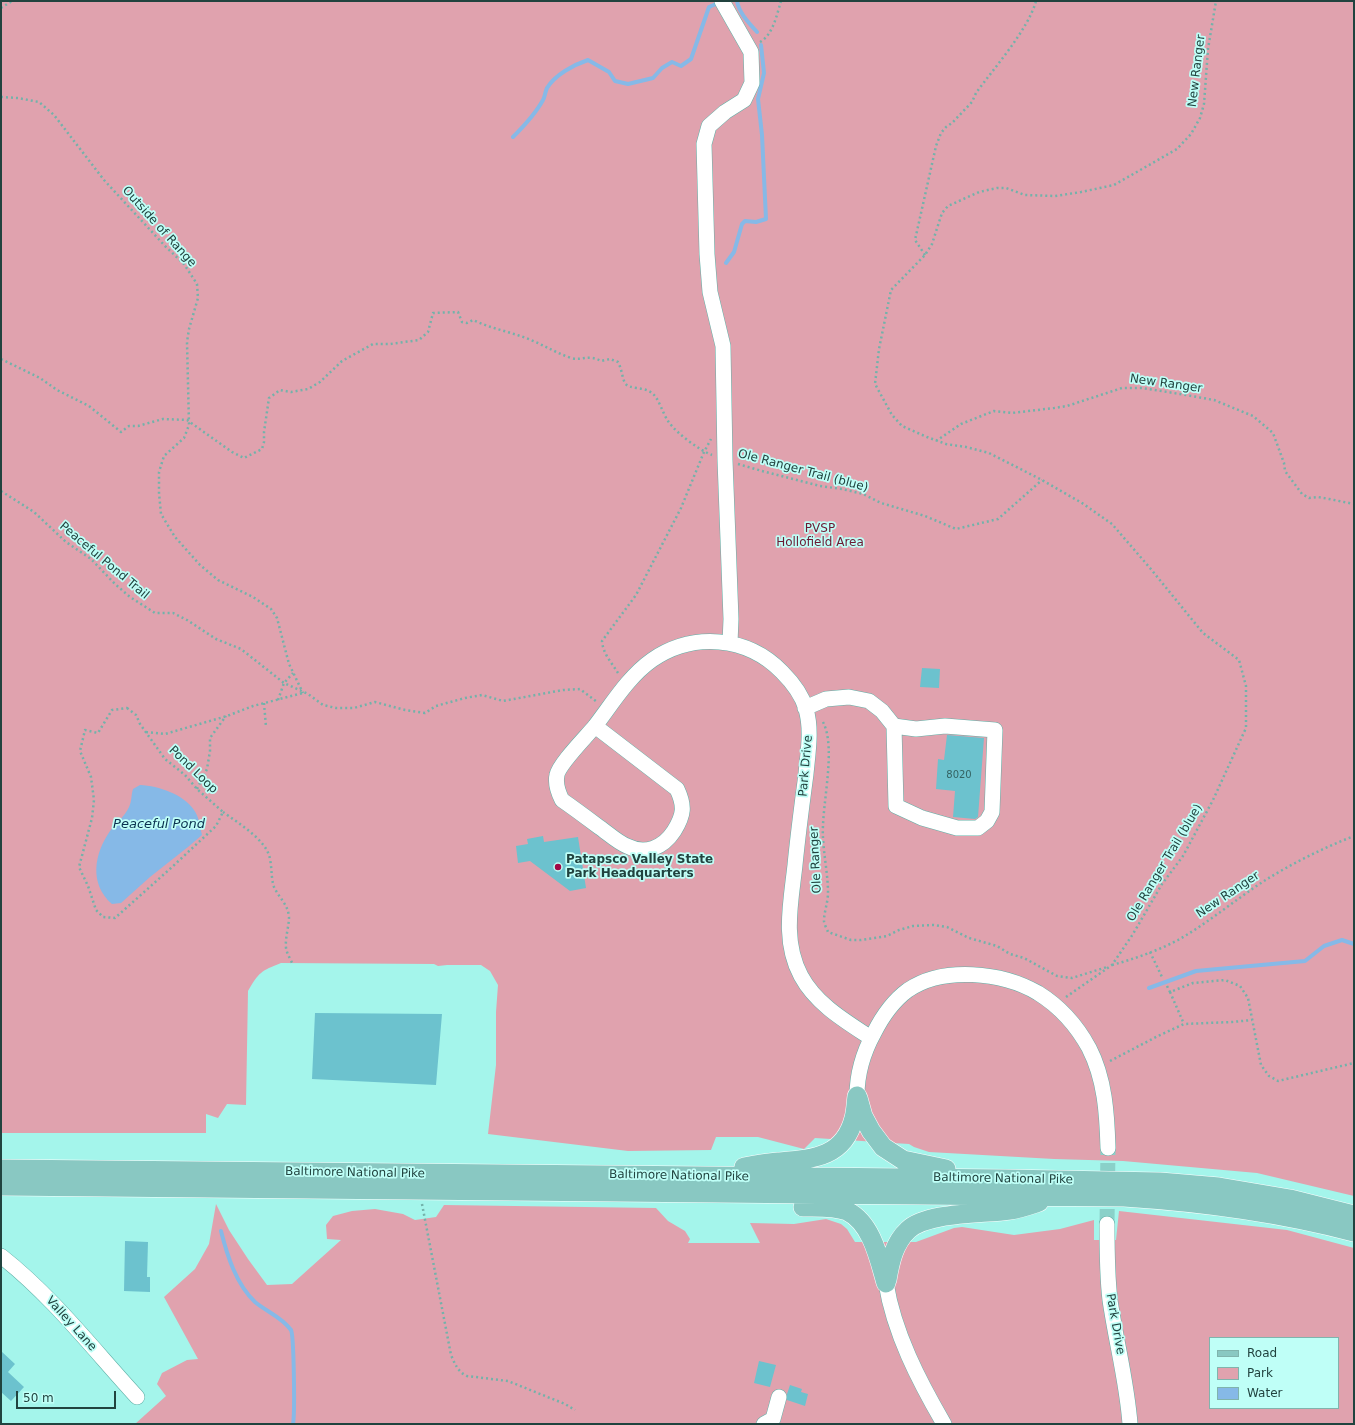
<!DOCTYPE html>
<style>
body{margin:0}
#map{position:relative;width:1355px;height:1425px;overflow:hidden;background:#a4f5eb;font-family:"DejaVu Sans",sans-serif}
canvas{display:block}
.frame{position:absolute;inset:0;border:2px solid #21433f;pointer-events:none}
.legend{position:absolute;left:1209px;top:1337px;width:130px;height:72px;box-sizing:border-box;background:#bffff7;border:1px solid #80b4ad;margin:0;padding:5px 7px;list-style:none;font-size:12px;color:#21433f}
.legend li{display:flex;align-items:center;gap:8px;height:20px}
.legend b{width:20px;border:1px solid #80b4ad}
.scale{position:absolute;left:16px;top:1391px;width:100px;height:18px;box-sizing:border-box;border:2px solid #21433f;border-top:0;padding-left:5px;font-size:12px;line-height:14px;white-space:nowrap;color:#21433f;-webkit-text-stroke:3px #bffff7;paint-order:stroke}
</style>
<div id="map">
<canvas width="1355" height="1425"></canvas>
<div class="frame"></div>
<ul class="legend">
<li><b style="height:5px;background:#89c8c2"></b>Road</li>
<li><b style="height:11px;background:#e0a2ae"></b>Park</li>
<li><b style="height:11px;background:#86b9e7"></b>Water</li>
</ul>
<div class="scale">50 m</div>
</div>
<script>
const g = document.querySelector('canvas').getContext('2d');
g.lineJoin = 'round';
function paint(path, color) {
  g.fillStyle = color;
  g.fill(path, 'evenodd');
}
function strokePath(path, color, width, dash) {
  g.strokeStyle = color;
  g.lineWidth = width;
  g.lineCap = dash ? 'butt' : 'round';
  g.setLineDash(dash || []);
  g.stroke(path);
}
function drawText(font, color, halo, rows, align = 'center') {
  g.font = font + ' "DejaVu Sans",sans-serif';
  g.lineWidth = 3.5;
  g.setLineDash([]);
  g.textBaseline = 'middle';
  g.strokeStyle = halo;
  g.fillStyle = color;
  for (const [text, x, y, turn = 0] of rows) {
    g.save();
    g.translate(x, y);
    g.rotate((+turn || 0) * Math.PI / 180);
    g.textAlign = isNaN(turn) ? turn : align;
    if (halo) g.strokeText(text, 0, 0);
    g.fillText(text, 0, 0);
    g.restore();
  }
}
const green = new Path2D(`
 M 1,1 L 1354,1 L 1354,1196 L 1257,1173 L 1123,1161 L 1054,1159 L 929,1152 L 914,1147 L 909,1144 L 815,1138 L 804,1149 L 758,1137 L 716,1137 L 711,1150 L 628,1151 L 488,1134 L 496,1065 L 496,1012 L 498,985 L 490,971 L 481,965 L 447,965 L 438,966 L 434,964 L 281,963 C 261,971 259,972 248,991 L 246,1105 L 227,1104 L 218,1118 L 206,1114 L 206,1133 L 1,1133 Z
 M 216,1204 L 229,1230 L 248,1259 L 267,1285 L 292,1284 L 341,1240 L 327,1239 L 326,1225 L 333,1216 L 352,1211 L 375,1209 L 403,1214 L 415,1220 L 436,1217 L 444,1205 L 656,1208 L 668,1221 L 685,1231 L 690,1239 L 688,1243 L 760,1243 L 750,1223 L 794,1224 L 826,1219 L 841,1224 L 847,1229 L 855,1242 L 916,1242 L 954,1228 L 962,1227 L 1014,1235 L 1060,1229 L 1094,1220 L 1094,1240 L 1116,1240 L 1119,1211 L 1287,1230 L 1354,1248 L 1354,1424 L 135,1424 L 166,1396 L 157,1384 L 162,1373 L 187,1360 L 198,1359 L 164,1297 L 195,1269 L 209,1244 ZM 1210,1338 L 1338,1338 L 1338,1408 L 1210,1408 Z`);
const water = new Path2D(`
 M 140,785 C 159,786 183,794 194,810 C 199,817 200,826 202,835 L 188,847 L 150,877 L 121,903 L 112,904 C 89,884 94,854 110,831 C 116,823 125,816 129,807 C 132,801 131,795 133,789 Z`);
const stream = new Path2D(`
 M 737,1 C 739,13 749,23 757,32
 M 513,137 C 522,128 537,111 543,100 C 545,97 545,92 547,88 C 555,75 573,65 588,60 L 609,72 L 615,81 L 628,84 L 653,78 L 662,68 L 672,62 L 681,66 L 691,59 L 709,7 L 716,4
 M 726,263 L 734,252 L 742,224 L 745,221 L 756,222 L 766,219 L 762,135 L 758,99 L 764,73 L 761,45
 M 1149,988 L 1196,971 L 1305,961 L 1324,946 L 1342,940 L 1354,944
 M 221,1231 C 227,1255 236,1284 255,1302 C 267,1312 282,1317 291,1330 C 294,1336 295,1414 293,1424`);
const building = new Path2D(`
 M 922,668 L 940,669 L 939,688 L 920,687 Z
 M 947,735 L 984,738 L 978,817 L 975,819 L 953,817 L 955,791 L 936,789 L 938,759 L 944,760 Z
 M 543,836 L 544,842 L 578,837 L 586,888 L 570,891 L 530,861 L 518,863 L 516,846 L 528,844 L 527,839 Z
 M 315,1013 L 442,1014 L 436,1085 L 312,1079 Z
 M 125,1241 L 148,1242 L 147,1277 L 150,1277 L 150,1292 L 124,1291 Z
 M 1,1351 L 15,1364 L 8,1372 L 24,1387 L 11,1401 L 1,1392 Z
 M 759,1361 L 776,1365 L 770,1387 L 754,1383 Z
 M 790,1385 L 802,1389 L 801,1392 L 808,1394 L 805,1406 L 787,1400 L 787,1394 Z`);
const minorTunnel = new Path2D(`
 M 1107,1224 L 1108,1148`);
const path = new Path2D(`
 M 1,8 L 12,1
 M 760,42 C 773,35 777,14 781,1
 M 1,97 L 18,98 L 39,102 L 54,115 L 104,180 L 165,246 L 184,264 L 197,284 L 198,298 L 189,329 L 187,342 L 189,425 L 184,438 L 164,456 L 159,472 L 159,493 L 161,514 L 175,537 L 200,565 L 218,580 L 253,597 L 271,609 L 277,618 L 289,664 L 303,693
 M 925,255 L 915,240 L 936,146 L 941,133 L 946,127 L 952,123 L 972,102 L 976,93 C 994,68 1028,30 1036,1
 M 1,359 L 40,378 L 57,390 L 89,406 L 121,432 L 129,426 L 138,426 L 163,419 L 187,420 L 232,452 L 244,458 L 262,449 L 264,442 L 264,432 L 269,398 L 280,390 L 291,392 L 308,389 L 320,382 L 342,361 L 373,344 L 390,344 L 419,340 L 428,332 L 433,313 L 458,312 L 462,322 L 467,323 L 473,320 C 492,329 512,332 531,340 C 545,346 557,353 571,358 C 582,361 588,354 601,361 L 610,359 L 618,362 C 622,369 622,378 625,383 C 629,390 645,386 653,394 C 659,399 663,414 668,421 C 676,433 699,450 712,455
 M 936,441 L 961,424 L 994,411 L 1012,413 L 1054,408 L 1067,406 L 1122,388 L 1142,388 L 1180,394 L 1214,400 L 1253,416 L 1273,433 L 1284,463 L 1285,471 L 1302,494 L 1309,498 L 1318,497 L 1329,499 L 1354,504
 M 738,464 L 762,471 L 820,486 L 842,489 L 863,494 L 881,503 L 925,516 L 956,529 L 998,519 L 1042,480
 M 1,491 L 34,512 L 66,542 L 91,559 L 115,584 L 130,597 L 155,613 L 173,613 L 187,620 L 216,639 L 241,649 L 284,683 L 308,694 L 323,705 L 336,708 L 354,708 L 375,702 L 405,710 L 425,713 L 436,706 L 465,698 L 482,695 L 503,701 L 563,690 L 580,689 L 597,702
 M 618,673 C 612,663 603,654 602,641 L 636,595 L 681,508 L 704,452 L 711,439
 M 278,700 L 284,683 L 293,673
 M 264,703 L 266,727
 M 127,708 L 136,715 L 140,724 L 165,759 L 185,775 L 197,789 L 223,812 L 216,826 L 171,868 L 115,918 L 103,917 L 96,910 L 88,886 L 79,867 L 92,818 L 94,800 L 91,777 L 80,751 L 85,730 L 98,733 L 112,710 Z
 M 823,722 C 837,749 821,806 823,838 C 824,857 828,875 828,893 C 828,902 824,912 824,921 C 824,924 827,929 828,932 L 851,940 L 861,940 L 887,936 L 899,930 L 913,926 L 934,925 L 947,927 L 969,938 L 997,946 L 1010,954 L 1024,958 L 1057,976 L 1072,978 L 1107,967
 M 146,732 L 165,734 L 227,716 L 253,706 L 303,693
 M 197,789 L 207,769 L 210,751 L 210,738 L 226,716
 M 223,812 C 238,823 267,840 270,859 C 272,869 271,878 274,887 C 279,898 288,904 289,917 C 289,927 285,937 286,948 C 287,954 291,960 293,965
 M 1150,952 L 1162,977
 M 1112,965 C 1134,959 1157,951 1178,940 C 1208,923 1235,900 1264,881 C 1291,864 1323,848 1354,836
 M 1167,986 L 1170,992 L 1193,983 L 1225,980 L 1240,986 L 1248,998 L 1261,1065 L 1269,1076 L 1278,1081 L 1354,1063
 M 1170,992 L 1184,1024
 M 1066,997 L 1112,965 L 1133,934 L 1162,884 L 1183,856 L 1213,800 L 1246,728 L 1246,686 L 1239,660 L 1203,633 L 1150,568 L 1112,524 L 1082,503 L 1042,480 L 989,453 L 966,447 L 946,444 L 927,437 L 902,426 L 892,415 L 875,384 L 879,349 L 891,290 L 925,255 L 932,244 L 942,213 L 948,206 L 979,192 L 997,188 L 1006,188 L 1025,195 L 1055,196 L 1081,192 L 1114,185 L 1177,149 L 1191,134 L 1200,118 L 1204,104 L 1208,49 L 1216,1
 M 1110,1061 L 1158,1036 L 1184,1024 L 1232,1022 L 1252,1020
 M 422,1204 L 451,1355 C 455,1364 458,1372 467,1376 L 508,1381 L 565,1404 L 575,1410`);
const minor = new Path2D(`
 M 722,1 L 751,52 L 752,83 L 744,100 L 725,112 L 709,126 L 704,144 L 707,254 L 710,292 L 723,346 L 725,460 L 731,619 L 730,643
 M 805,708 L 826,699 L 849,697 L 869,701 L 882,711 L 894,726 L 896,806 L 922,818 L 957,828 L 978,828 L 987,821 L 992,812 L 995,730 L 945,726 L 916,729 L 894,726
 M 595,726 L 677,789 C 685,806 684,815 674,831 C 663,848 645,855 627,846 C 617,842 608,833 599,827 C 587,818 575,809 562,800 C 558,792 555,784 557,775 C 559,764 586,737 595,726 C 612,704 628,677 652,660 C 693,632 747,636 782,672 C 792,682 802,695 806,709 C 812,730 808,752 806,774 C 802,804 798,834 795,865 C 791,902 782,941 801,976 C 816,1004 845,1021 871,1038
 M 857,1096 C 857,1073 863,1053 874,1033 C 882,1017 893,1001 908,990 C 943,966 1002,972 1038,993 C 1059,1006 1077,1026 1089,1048 C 1105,1079 1107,1114 1108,1148
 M 1107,1224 C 1107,1249 1107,1275 1110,1300 C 1116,1342 1127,1382 1130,1424
 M 1,1256 C 52,1296 93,1349 137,1397
 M 886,1283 C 894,1333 919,1381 944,1424
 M 764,1424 L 773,1419 L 779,1397`);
const major = new Path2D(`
 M 858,1098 L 863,1116 L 871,1131 L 883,1147 L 903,1160 L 946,1169
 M 744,1167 C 755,1165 766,1163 778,1162 C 812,1159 844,1158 854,1118 C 856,1111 856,1103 857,1096
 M 1,1169 L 1007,1179 L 1160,1182 L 1219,1187 L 1290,1199 L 1354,1215
 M 1,1186 L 1124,1197 C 1202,1202 1278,1212 1354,1232
 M 803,1207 C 817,1207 834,1206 847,1211 C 872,1223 879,1259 886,1283
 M 887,1280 C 890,1262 894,1243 908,1230 C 927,1212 983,1214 1010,1210 C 1019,1209 1030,1205 1039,1202`);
const markers = [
 [558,867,4,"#a10746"]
];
const numberNames = [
 ["8020",959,775]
];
const streetNames = [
 ["New Ranger",1197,71,-83],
 ["Outside of Range",159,227,48],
 ["New Ranger",1166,384,8],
 ["Ole Ranger Trail (blue)",803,471,15],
 ["Peaceful Pond Trail",104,561,40],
 ["Park Drive",806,766,-85],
 ["Pond Loop",193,770,44],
 ["Ole Ranger",816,860,-93],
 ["Ole Ranger Trail (blue)",1165,863,-59],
 ["New Ranger",1228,895,-34],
 ["Baltimore National Pike",355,1173,1],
 ["Baltimore National Pike",679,1176,1],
 ["Baltimore National Pike",1003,1179,1],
 ["Valley Lane",71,1324,48],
 ["Park Drive",1115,1324,80]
];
const parkNames = [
 ["PVSP",820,529],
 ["Hollofield Area",820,543]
];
const poiNames = [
 ["Patapsco Valley State",566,860],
 ["Park Headquarters",566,874]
];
const waterNames = [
 ["Peaceful Pond",159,825]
];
paint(green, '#e0a2ae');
paint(water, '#86b9e7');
strokePath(stream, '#86b9e7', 4);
paint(building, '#6cc2ce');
strokePath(minorTunnel, '#8ad1c9', 15, [15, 8]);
strokePath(minor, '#60b0a7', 16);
strokePath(major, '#fff', 20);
strokePath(path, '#73b2aa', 2.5, [2, 3]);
strokePath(minor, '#fff', 15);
strokePath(major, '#89c8c2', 19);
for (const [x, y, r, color] of markers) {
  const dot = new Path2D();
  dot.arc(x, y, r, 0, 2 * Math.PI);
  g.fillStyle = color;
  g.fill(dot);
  strokePath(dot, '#bffff7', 1.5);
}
drawText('10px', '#346363', null, numberNames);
drawText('12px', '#21433f', '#bffff7', streetNames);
drawText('12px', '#6b1932', '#bffff7', parkNames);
drawText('bold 12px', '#21433f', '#bffff7', poiNames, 'left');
drawText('italic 13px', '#09304e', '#bffff7', waterNames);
</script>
